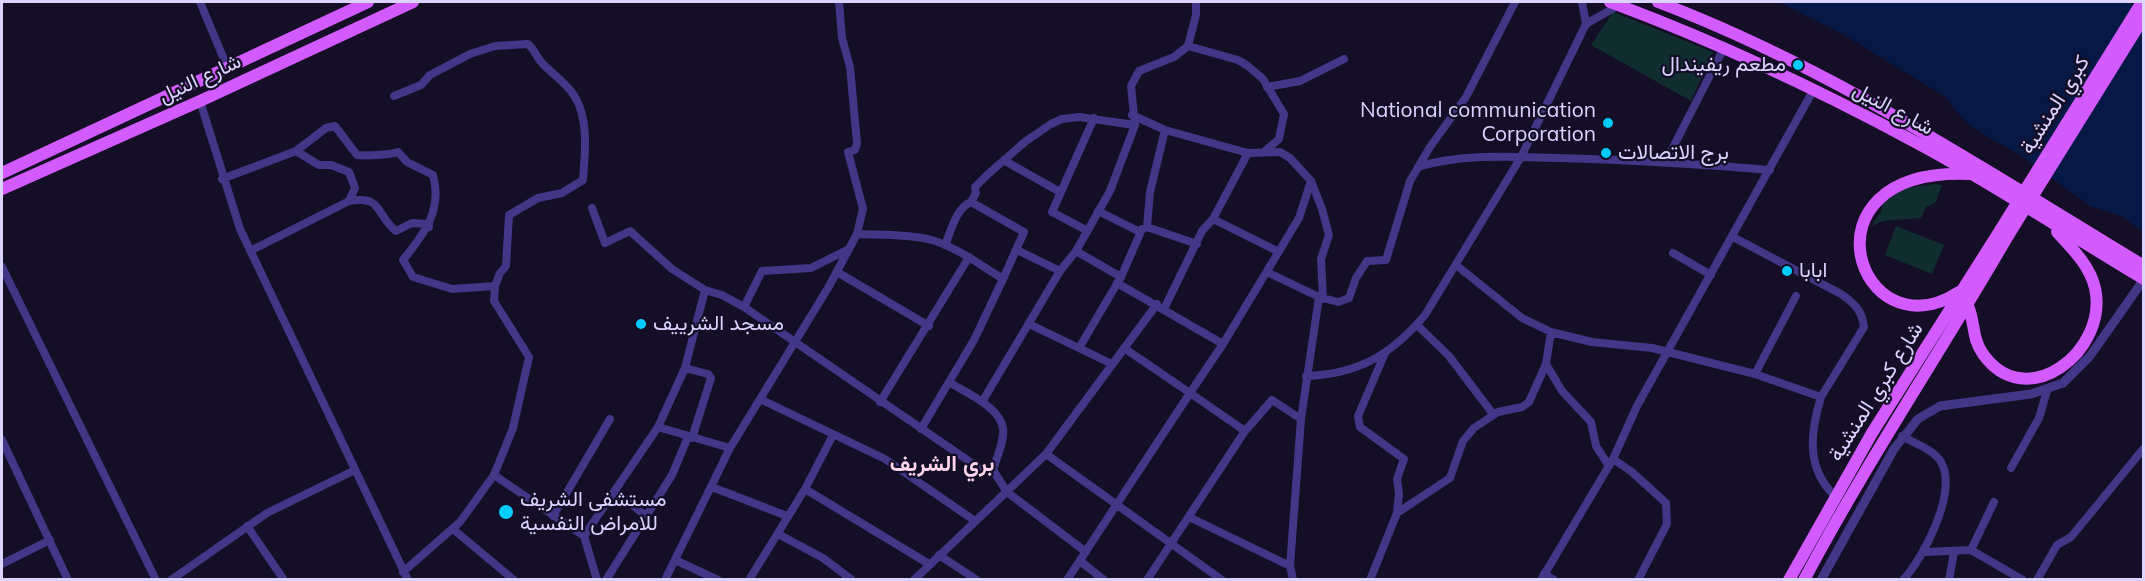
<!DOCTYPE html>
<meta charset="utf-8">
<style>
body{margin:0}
#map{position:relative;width:2145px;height:581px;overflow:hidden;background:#140e26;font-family:Mulish,sans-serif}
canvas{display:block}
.frame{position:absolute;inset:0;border:3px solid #dcd3ff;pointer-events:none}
</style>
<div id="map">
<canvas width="2145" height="581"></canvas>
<div class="frame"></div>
</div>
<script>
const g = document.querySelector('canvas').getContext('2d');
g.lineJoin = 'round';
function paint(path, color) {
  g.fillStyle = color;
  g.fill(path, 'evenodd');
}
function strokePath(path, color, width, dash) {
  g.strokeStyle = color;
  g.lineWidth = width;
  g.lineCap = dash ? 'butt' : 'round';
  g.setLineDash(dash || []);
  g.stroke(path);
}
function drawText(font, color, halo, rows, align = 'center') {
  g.font = font + ' Mulish,Vazirmatn,sans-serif';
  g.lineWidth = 4.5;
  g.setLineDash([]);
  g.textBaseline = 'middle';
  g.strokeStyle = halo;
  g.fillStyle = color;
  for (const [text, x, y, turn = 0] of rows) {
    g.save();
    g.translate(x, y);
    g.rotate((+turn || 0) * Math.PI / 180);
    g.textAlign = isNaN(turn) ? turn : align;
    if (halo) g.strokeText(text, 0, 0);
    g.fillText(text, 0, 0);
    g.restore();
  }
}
const green = new Path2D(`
 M 1613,12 L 1713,52 L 1691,101 L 1591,45 Z
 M 1934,184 L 1942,185 L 1936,202 L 1926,207 L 1921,218 L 1883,221 L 1871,226 L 1881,212 L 1883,201 L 1907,188 Z
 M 1896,226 L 1944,245 L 1932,274 L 1885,255 Z`);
const water = new Path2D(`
 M 1778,2 L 2143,2 L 2143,232 L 2121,216 L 2090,206 L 2017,153 L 1982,134 L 1965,121 L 1944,96 L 1844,35 Z`);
const minor = new Path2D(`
 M 200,2 L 228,69
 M 1582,2 L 1586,24
 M 1188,46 L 1238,60 L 1248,66 L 1263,79 L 1284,114 L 1279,139 L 1263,153
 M 1267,87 L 1300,81 L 1344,59
 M 394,96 L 421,85 L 430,75 L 470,54 L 495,46 L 528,44 C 535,50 536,57 542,63 C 552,74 567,83 575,97 C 589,120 585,154 583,180 L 562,193 L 538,198 L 509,215 L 506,266 L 500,273 L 495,286
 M 200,101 L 240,229 L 408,580
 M 1132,115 L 1165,130 L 1248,153 L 1280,152 L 1290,158 L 1311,181 L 1322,209 L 1329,235 L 1321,259 L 1323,299
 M 296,151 L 319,165 L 331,165 L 349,172 L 355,188 L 349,201 C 383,195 375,214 396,231 L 412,223 L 429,224 L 429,227
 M 1005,161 L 1060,192
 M 1666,161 L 1724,48
 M 1418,167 C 1461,153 1514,157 1559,158 C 1630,160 1700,164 1770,170
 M 222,179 L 296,151 L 326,128 L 335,126 L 357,155 C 366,156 389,155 398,152 L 407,162 L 433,175 C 443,211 423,235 403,260 L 413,277 L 452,289 L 495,286 L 494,301 L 529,357 L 513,428 L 494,475 L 460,522 L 403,572
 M 971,202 L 1024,232 L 1003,279
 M 592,208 L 605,243 L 630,231 L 672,269 L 705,290 L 722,295 L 744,307 L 982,470 L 993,470 L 1007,492 L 1086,552
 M 1098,211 L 1140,232
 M 1213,219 L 1277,251
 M 1147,227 L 1150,192 L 1165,130
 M 1086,230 L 1052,212 L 1094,118
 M 857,234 C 881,235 905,234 928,239 C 955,246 979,264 1003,279 L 974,340 L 921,429
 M 1733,237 L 1841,294 C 1854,303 1862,310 1864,327 L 1821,397
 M 945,245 C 951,231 956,208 971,202 L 976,193 L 975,187 L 987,175 L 1026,141 L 1051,124 L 1062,119 L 1079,117 L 1135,125
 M 1017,250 L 1060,271
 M 250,251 L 349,201
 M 1076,251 L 1121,277
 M 1673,253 L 1711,275
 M 1456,265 L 1522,318 L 1551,332 L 1592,342 L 1652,348 L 1755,374 L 1821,397 C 1810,433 1806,469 1835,496
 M 2,267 L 156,580
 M 837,272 L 929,326
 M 1267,272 L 1319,297
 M 1117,283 L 1223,344
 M 744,307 L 762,271 L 811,268 L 849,249
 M 1164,309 L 1202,231 L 1213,219 L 1248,153
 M 1029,324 L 1112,364
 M 1417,325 L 1449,356 L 1493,414
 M 1079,348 L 1121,277 L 1142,229 L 1147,227 L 1197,244
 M 1546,364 L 1562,391 L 1591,422 L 1596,446 L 1609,466
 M 685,368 L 708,374 L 711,378 L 692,438
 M 1755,374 L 1796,296
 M 1306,376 C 1359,374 1391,355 1425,315 L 1521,157 L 1586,24 L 1619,5
 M 949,382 C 966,393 999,406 1003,428 C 1005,440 996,459 993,470
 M 760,399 L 885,459 L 975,521
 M 880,402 L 969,257
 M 982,402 L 1060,271 L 1076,251 L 1110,191 L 1135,125 L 1131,86 L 1139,71 L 1174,57 L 1188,46 L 1196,15 L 1196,2
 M 658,427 L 730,448
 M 1245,431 L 1272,400 L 1301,419
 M 1902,436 C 1914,443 1934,450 1941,462 C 1958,492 1924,557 1903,580
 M 2,440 L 68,580
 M 1046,454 L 1222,580
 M 1613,459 L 1632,472 L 1666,503 L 1667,524 L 1638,580
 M 2011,468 L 2039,418 L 2047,391
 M 494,475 L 584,536 L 597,580
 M 712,487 L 787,516
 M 805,489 L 929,564
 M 616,492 L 646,516
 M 1397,513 L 1450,478 L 1463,441 L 1474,428 L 1498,412 L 1522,407 L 1529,402 L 1546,364 L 1551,332
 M 553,516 L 610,419
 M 1189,517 L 1290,566
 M 247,526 L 284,580
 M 453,529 L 514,580
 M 778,534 L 823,558 L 852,580
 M 584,536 L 658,427 L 685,368 L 705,290
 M 1971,550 L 1994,502
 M 1925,552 L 1971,550 L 2023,580
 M 939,555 L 977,580
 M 675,560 L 718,580
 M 1080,561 L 1104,580
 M 2,564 L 50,540
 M 1544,574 L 1554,580
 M 171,580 L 267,513 L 355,470
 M 606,580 L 672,475 L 688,437
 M 665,580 L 730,448 L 828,288 L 857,234 L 863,209 L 848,152 L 855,150 L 857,143 L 850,67 L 842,38 L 839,2
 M 749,580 L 805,489 L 833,435
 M 914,580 L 1046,454 L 1157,304
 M 1067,580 L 1190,393 L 1124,348
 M 1147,580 L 1245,431 L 1190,393 L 1223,344 L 1299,218 L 1311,181
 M 1293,580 L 1290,566 L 1301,419 L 1319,297 L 1338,302 L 1349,298 L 1356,278 L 1367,261 L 1386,260 L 1410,181 L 1430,147 L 1466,97 L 1515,2
 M 1370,580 L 1397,513 L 1399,493 L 1397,479 L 1404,459 L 1360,427 L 1358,416 L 1385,353
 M 1541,580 L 1613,459 L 1637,406 L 1814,89
 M 1949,580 L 1954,552
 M 2037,580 L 2057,545 L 2071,537 L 2144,448`);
const tertiary = new Path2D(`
 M 1821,580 L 1894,449 L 1918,419 L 1940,406 L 2031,394 L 2063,383 L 2090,356 L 2144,279`);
const primary = new Path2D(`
 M 1610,2 C 1715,41 1817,89 1917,143 C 1994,184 2068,234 2144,279
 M 1658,2 C 1832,68 1985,170 2144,266
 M 2,173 L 368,2
 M 2,189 L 200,101 L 413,2
 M 1959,292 C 1859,357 1794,168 1968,174
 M 1968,306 C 1975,322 1972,339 1983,354 C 2026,415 2109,351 2095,288 C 2090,266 2072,248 2057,232
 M 1789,580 L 1872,433 L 2001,229
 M 1804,580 C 1867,461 1942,350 2009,234`);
const primaryBridge = new Path2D(`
 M 2001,229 L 2142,2
 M 2009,234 L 2144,17`);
const markers = [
 [1798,65,6,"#00cbfe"],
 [1608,123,6,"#00cbfe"],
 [1606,153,6,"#00cbfe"],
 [1787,271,6,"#00cbfe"],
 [641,324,6,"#00cbfe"],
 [506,512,8,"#00cbfe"]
];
const poiNames = [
 ["مطعم ريفيندال",1786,65,"right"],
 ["National communication",1596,111,"right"],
 ["Corporation",1596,135,"right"],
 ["برج الاتصالات",1618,153],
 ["ابابا",1799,271],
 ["مسجد الشرييف",653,324],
 ["مستشفى الشريف",520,500],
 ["للامراض النفسية",520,524]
];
const streetNames = [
 ["شارع النيل",200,79,-25],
 ["كبري المنشية",2055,105,-58],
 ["شارع النيل",1893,109,28],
 ["شارع كبري المنشية",1876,392,-58]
];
const neighbourhoodNames = [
 ["بري الشريف",942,464]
];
paint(green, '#102e30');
paint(water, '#071845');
strokePath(minor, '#423687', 8);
strokePath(tertiary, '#423687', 9);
strokePath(primary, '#d25aff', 12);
strokePath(primaryBridge, '#d25aff', 12);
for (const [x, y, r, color] of markers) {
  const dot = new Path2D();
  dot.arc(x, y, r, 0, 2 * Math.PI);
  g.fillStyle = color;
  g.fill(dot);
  strokePath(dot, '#140e26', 2);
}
drawText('21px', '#dcd3ff', '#140e26', poiNames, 'left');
drawText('21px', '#dcd3ff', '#140e26', streetNames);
drawText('bold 22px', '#ffd5eb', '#140e26', neighbourhoodNames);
</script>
